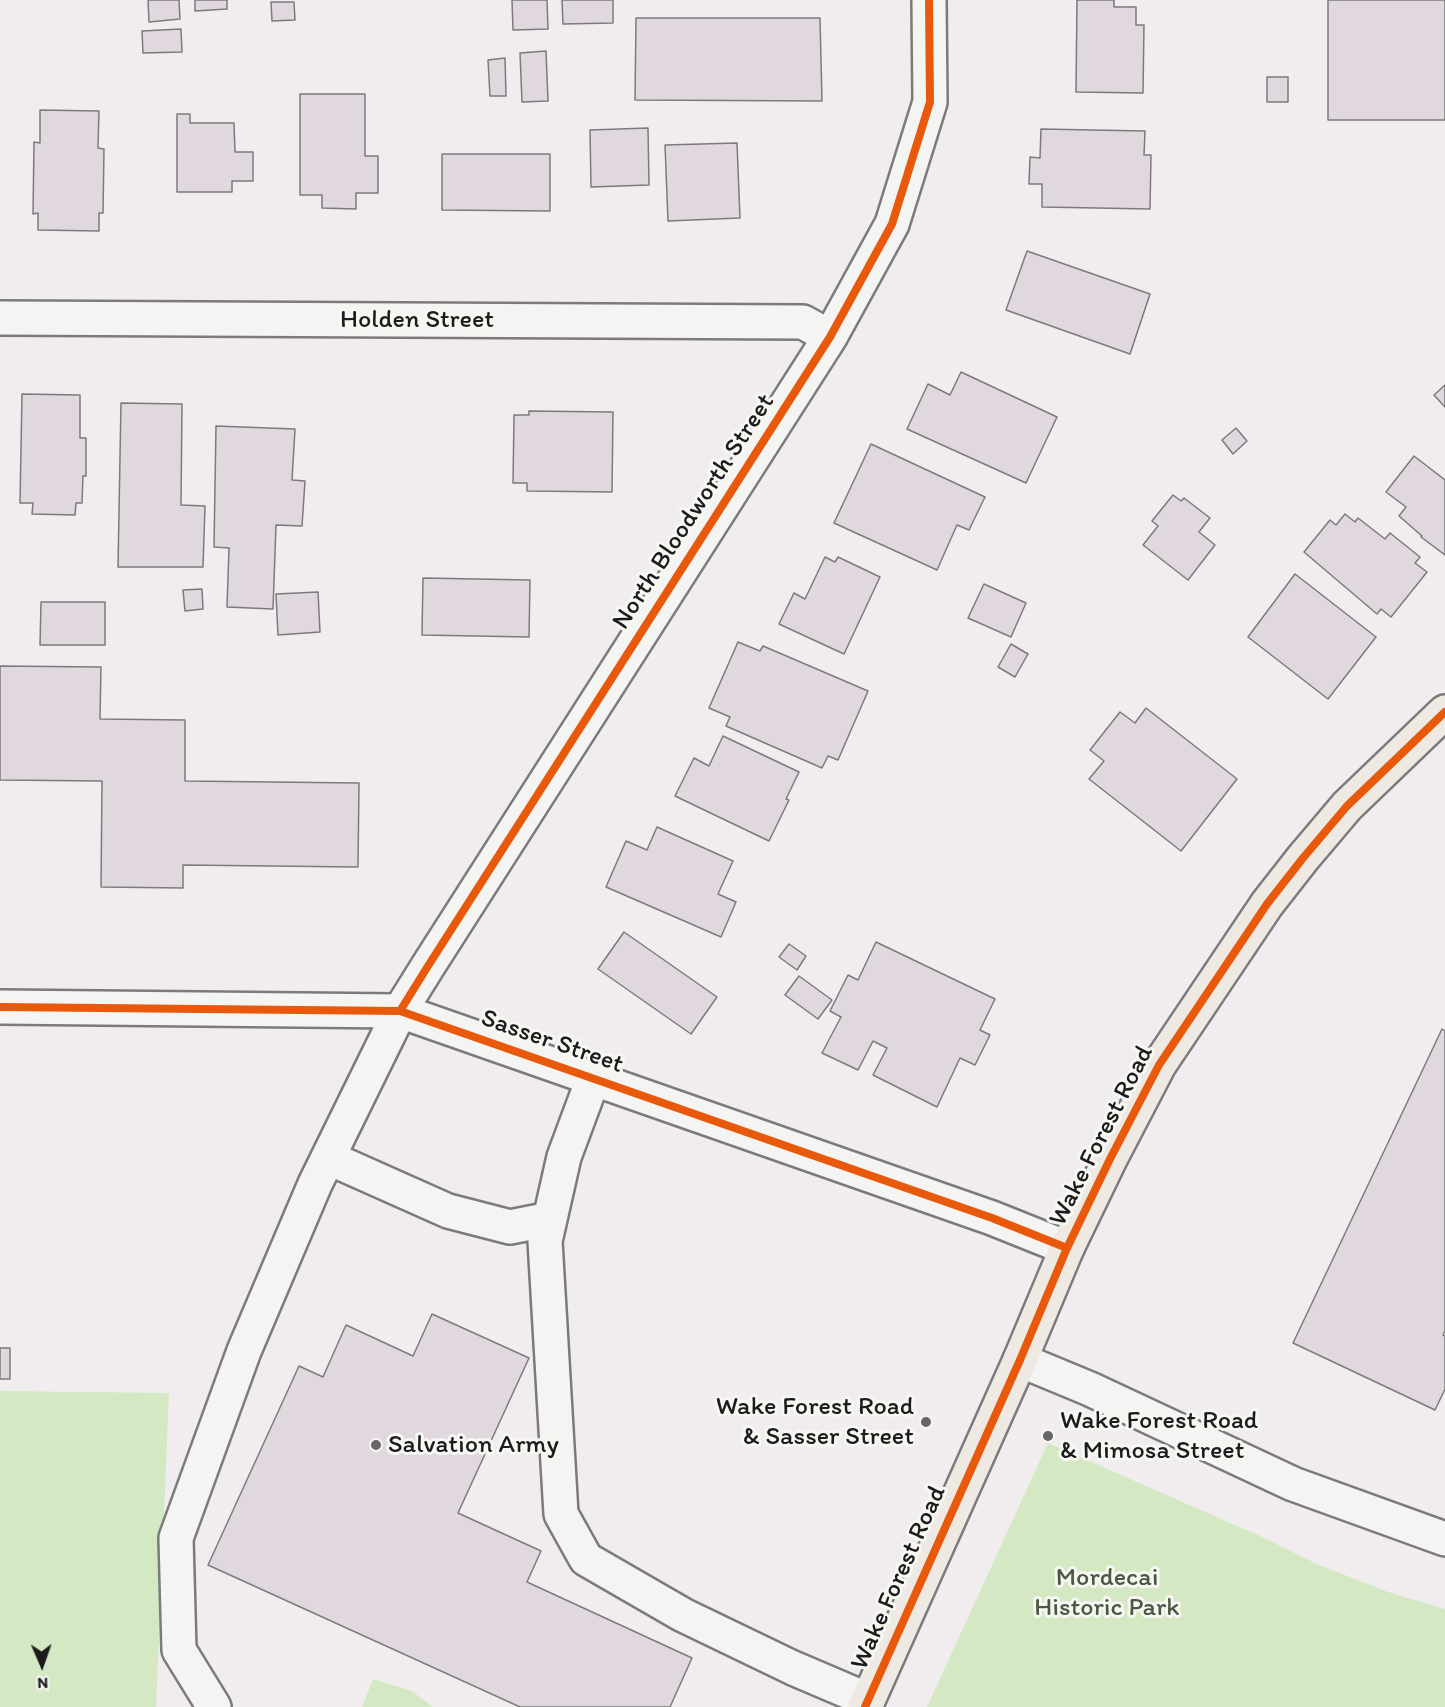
<!DOCTYPE html>
<style>
body{margin:0}
#map{position:relative;width:1445px;height:1707px;overflow:hidden;background:#f1edef;font-family:Itim,sans-serif}
canvas{display:block}
.north{position:absolute;left:12px;top:1635px;width:60px;height:60px;-webkit-text-stroke:4px #f6f6f2;paint-order:stroke;rotate:178deg;font-size:16px;font-weight:700;line-height:24px;text-align:center;color:#1c1c1c}
.north::after{content:'';display:block;margin:auto;width:21px;height:27px;background:#1c1c1c;clip-path:polygon(50% 0,100% 100%,50% 72%,0 100%)}
</style>
<div id="map">
<canvas width="1445" height="1707"></canvas>
<div class="north">N</div>
</div>
<script>
const g = document.querySelector('canvas').getContext('2d');
g.lineJoin = 'round';
function paint(path, color) {
  g.fillStyle = color;
  g.fill(path, 'evenodd');
}
function strokePath(path, color, width, dash) {
  g.strokeStyle = color;
  g.lineWidth = width;
  g.lineCap = dash ? 'butt' : 'round';
  g.setLineDash(dash || []);
  g.stroke(path);
}
function drawText(font, color, halo, rows, align = 'center') {
  g.font = font + ' Itim,sans-serif';
  g.lineWidth = 6;
  g.setLineDash([]);
  g.textBaseline = 'middle';
  g.strokeStyle = halo;
  g.fillStyle = color;
  for (const [text, x, y, turn = 0] of rows) {
    g.save();
    g.translate(x, y);
    g.rotate((+turn || 0) * Math.PI / 180);
    g.textAlign = isNaN(turn) ? turn : align;
    if (halo) g.strokeText(text, 0, 0);
    g.fillText(text, 0, 0);
    g.restore();
  }
}
const green = new Path2D(`
 M 0,1391 L 169,1393 L 156,1707 L 0,1707 Z
 M 1048,1443 L 1260,1536 L 1317,1564 L 1388,1592 L 1445,1609 L 1445,1707 L 927,1707 Z
 M 373,1679 L 412,1691 L 433,1707 L 362,1707 Z`);
const building = new Path2D(`
 M 148,0 L 179,0 L 180,19 L 149,22 Z
 M 195,0 L 227,0 L 227,9 L 195,11 Z
 M 512,0 L 547,0 L 548,29 L 513,30 Z
 M 562,0 L 613,0 L 613,23 L 563,24 Z
 M 1077,0 L 1114,0 L 1114,7 L 1136,7 L 1136,25 L 1144,25 L 1143,93 L 1076,92 Z
 M 1328,0 L 1445,0 L 1445,120 L 1328,120 Z
 M 271,2 L 294,2 L 295,20 L 272,21 Z
 M 636,18 L 820,18 L 822,101 L 635,100 Z
 M 181,29 L 182,52 L 143,53 L 142,31 Z
 M 546,51 L 548,101 L 522,102 L 520,53 Z
 M 505,58 L 506,96 L 490,96 L 488,60 Z
 M 1267,77 L 1288,77 L 1288,102 L 1267,102 Z
 M 300,94 L 365,94 L 365,156 L 378,156 L 378,193 L 356,193 L 356,209 L 322,208 L 322,195 L 300,195 Z
 M 40,110 L 99,111 L 98,148 L 104,149 L 103,213 L 99,213 L 99,231 L 38,230 L 38,213 L 33,214 L 34,142 L 40,143 Z
 M 177,114 L 190,114 L 190,123 L 234,123 L 235,152 L 253,152 L 253,181 L 232,181 L 232,192 L 177,192 Z
 M 648,128 L 649,185 L 591,187 L 590,130 Z
 M 1041,129 L 1145,131 L 1144,155 L 1151,155 L 1150,209 L 1042,207 L 1042,184 L 1029,184 L 1030,157 L 1040,158 Z
 M 737,143 L 740,218 L 668,221 L 665,145 Z
 M 442,154 L 550,154 L 550,211 L 442,210 Z
 M 1027,251 L 1150,294 L 1130,354 L 1006,310 Z
 M 961,372 L 1057,417 L 1026,483 L 907,429 L 928,384 L 950,395 Z
 M 1445,385 L 1445,407 L 1434,395 Z
 M 22,394 L 80,395 L 80,438 L 86,438 L 86,476 L 83,476 L 82,503 L 76,503 L 75,515 L 32,514 L 33,503 L 20,503 Z
 M 121,403 L 182,404 L 181,505 L 205,506 L 203,567 L 118,567 Z
 M 529,411 L 613,412 L 612,492 L 527,491 L 527,483 L 513,483 L 514,415 L 529,415 Z
 M 216,426 L 295,429 L 292,480 L 305,481 L 302,526 L 276,525 L 273,609 L 227,607 L 229,548 L 214,547 Z
 M 1236,428 L 1247,441 L 1233,454 L 1222,440 Z
 M 871,444 L 985,497 L 969,530 L 957,525 L 937,570 L 834,523 Z
 M 1414,456 L 1445,480 L 1445,555 L 1421,537 L 1422,536 L 1399,516 L 1406,507 L 1386,492 Z
 M 1173,495 L 1181,501 L 1184,498 L 1210,518 L 1199,532 L 1215,545 L 1188,580 L 1143,545 L 1158,526 L 1152,521 Z
 M 1345,514 L 1355,522 L 1358,518 L 1385,539 L 1390,533 L 1420,557 L 1415,563 L 1427,572 L 1391,617 L 1381,609 L 1377,614 L 1304,552 L 1330,520 L 1336,525 Z
 M 825,557 L 835,562 L 838,557 L 880,577 L 844,654 L 779,624 L 794,593 L 805,599 Z
 M 1295,574 L 1376,637 L 1328,699 L 1248,637 Z
 M 423,578 L 530,580 L 529,637 L 422,635 Z
 M 984,584 L 1026,603 L 1011,637 L 968,618 Z
 M 202,589 L 203,609 L 185,611 L 183,590 Z
 M 318,592 L 320,632 L 278,635 L 276,594 Z
 M 41,602 L 105,602 L 105,645 L 40,645 Z
 M 738,642 L 760,651 L 763,646 L 868,691 L 838,760 L 828,756 L 822,768 L 726,726 L 730,717 L 709,708 Z
 M 1011,644 L 1028,654 L 1015,677 L 998,667 Z
 M 0,666 L 101,667 L 100,719 L 185,720 L 185,781 L 359,783 L 358,867 L 183,865 L 183,888 L 101,887 L 102,781 L 0,780 Z
 M 1146,708 L 1237,779 L 1181,851 L 1089,779 L 1104,761 L 1090,750 L 1120,712 L 1135,723 Z
 M 723,736 L 799,772 L 786,799 L 789,800 L 769,841 L 675,796 L 694,758 L 709,766 Z
 M 657,827 L 733,861 L 718,894 L 736,902 L 721,937 L 606,887 L 626,841 L 647,850 Z
 M 624,932 L 717,997 L 691,1034 L 598,969 Z
 M 876,942 L 995,999 L 980,1030 L 990,1035 L 975,1065 L 960,1058 L 937,1107 L 873,1075 L 887,1048 L 873,1041 L 858,1070 L 822,1053 L 841,1017 L 830,1011 L 848,975 L 858,980 Z
 M 789,944 L 806,956 L 797,970 L 779,957 Z
 M 799,976 L 832,1000 L 818,1019 L 785,995 Z
 M 1442,1029 L 1445,1031 L 1445,1331 L 1443,1335 L 1445,1336 L 1445,1389 L 1435,1410 L 1293,1343 Z
 M 432,1314 L 529,1358 L 458,1513 L 541,1551 L 527,1582 L 692,1658 L 670,1707 L 520,1707 L 208,1565 L 299,1366 L 323,1377 L 346,1325 L 413,1356 Z
 M 0,1348 L 10,1348 L 10,1379 L 0,1379 Z`);
const minor = new Path2D(`
 M 0,318 L 803,322 L 830,337
 M 0,1007 L 400,1011 L 992,1218 L 1067,1248
 M 593,1079 L 564,1157 L 545,1241 L 561,1514 L 586,1559 L 683,1615 L 793,1668 L 868,1700
 M 329,1158 L 448,1211 L 510,1227 L 550,1219
 M 1020,1360 L 1090,1389 L 1293,1484 L 1445,1539
 M 214,1707 L 179,1650 L 176,1538 L 244,1351 L 315,1184 L 400,1011 L 428,966 L 830,337 L 892,224 L 930,102 L 929,0`);
const major = new Path2D(`
 M 865,1707 L 1020,1360 L 1067,1248 L 1110,1159 L 1159,1065 L 1267,904 L 1303,858 L 1347,806 L 1445,712`);
const cycleway = new Path2D(`
 M 0,1007 L 400,1011 L 992,1218 L 1067,1248
 M 400,1011 L 428,966 L 830,337 L 892,224 L 930,102 L 929,0
 M 865,1707 L 1020,1360 L 1067,1248 L 1110,1159 L 1159,1065 L 1267,904 L 1303,858 L 1347,806 L 1445,712`);
const markers = [
 [926,1422,6,"#676566"],
 [1048,1436,6,"#676566"],
 [376,1445,6,"#676566"]
];
const streetNames = [
 ["Holden Street",417,320],
 ["North Bloodworth Street",694,512,-57],
 ["Sasser Street",552,1042,19],
 ["Wake Forest Road",1102,1136,-63],
 ["Wake Forest Road",899,1578,-66]
];
const poiNames = [
 ["Wake Forest Road",914,1407,"right"],
 ["& Sasser Street",914,1437,"right"],
 ["Wake Forest Road",1060,1421],
 ["& Mimosa Street",1060,1451],
 ["Salvation Army",388,1445]
];
const parkNames = [
 ["Mordecai",1107,1578],
 ["Historic Park",1107,1608]
];
paint(green, '#d4e8c4');
paint(building, '#e1d7df');
strokePath(building, '#7c7a7b', 1.5);
strokePath(minor, '#7c7a7b', 38);
strokePath(major, '#7c7a7b', 38);
strokePath(minor, '#f4f4f2', 33);
strokePath(major, '#eeeae3', 33);
strokePath(cycleway, '#e8590c', 8);
for (const [x, y, r, color] of markers) {
  const dot = new Path2D();
  dot.arc(x, y, r, 0, 2 * Math.PI);
  g.fillStyle = color;
  g.fill(dot);
  strokePath(dot, '#f6f6f2', 2);
}
drawText('26px', '#1c1c1c', '#f6f6f2', streetNames);
drawText('26px', '#1c1c1c', '#f6f6f2', poiNames, 'left');
drawText('26px', '#4c5844', '#f6f6f2', parkNames);
</script>
